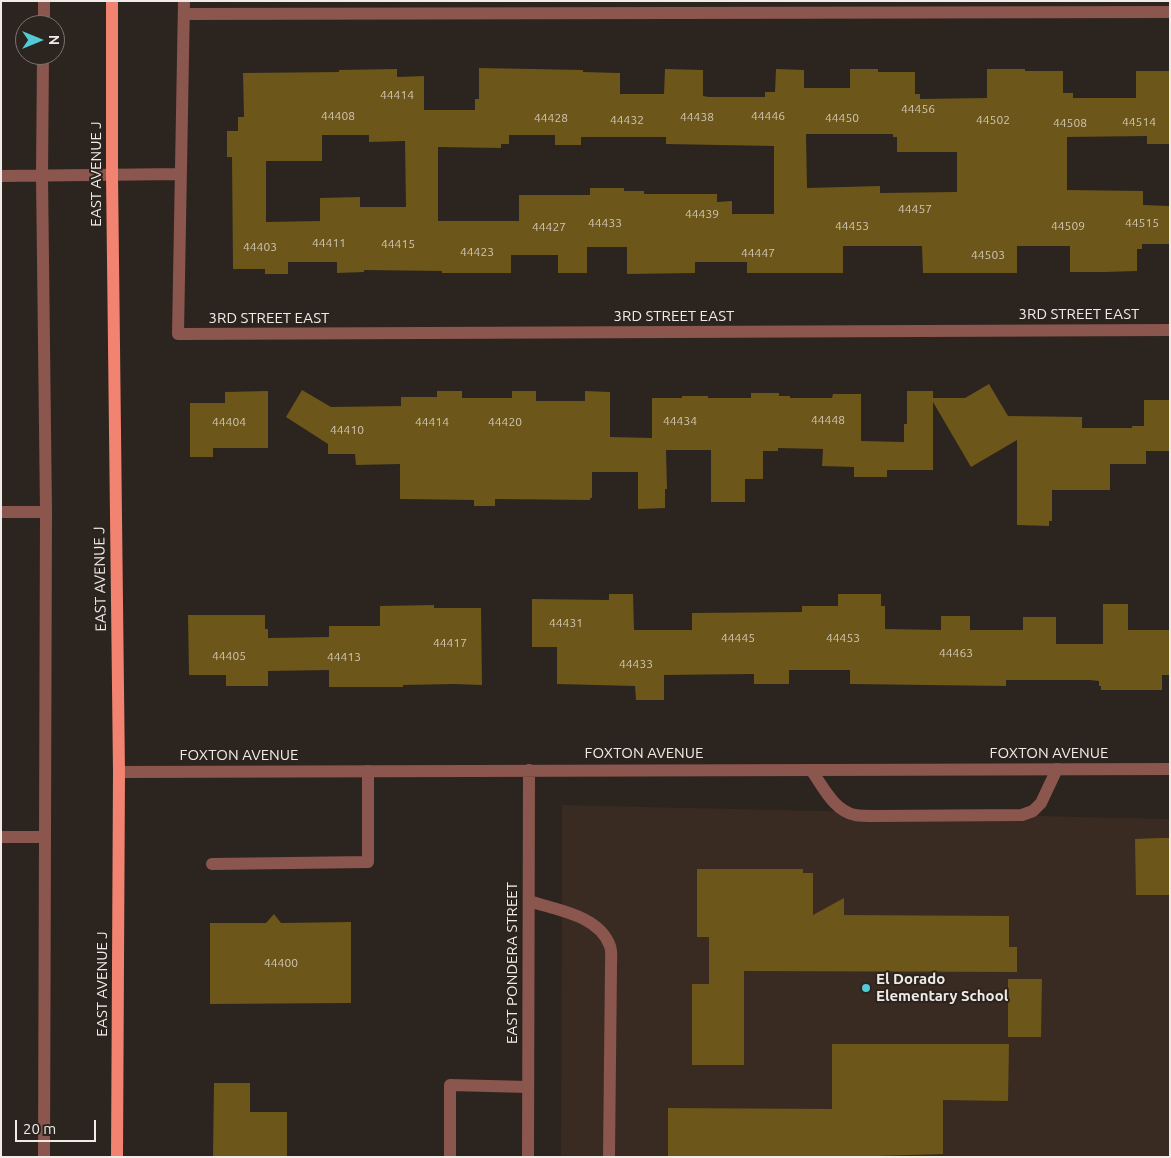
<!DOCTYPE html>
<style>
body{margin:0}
#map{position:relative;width:1171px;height:1158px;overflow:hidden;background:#2c241e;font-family:Ubuntu,sans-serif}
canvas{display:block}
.frame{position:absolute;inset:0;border:2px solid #f1ebe7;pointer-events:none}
.north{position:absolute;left:15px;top:15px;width:50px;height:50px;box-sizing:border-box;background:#2c241e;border:1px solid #7b746e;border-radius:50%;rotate:90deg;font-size:14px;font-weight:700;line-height:20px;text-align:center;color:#f1ebe7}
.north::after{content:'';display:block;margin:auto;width:18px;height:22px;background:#52cbd7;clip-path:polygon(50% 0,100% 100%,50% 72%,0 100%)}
.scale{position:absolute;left:15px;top:1120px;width:81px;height:22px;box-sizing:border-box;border:2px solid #f1ebe7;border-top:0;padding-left:6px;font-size:15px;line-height:18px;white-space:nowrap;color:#f1ebe7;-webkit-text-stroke:4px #2c241e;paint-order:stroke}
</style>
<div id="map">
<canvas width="1171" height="1158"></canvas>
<div class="frame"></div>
<div class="north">N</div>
<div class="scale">20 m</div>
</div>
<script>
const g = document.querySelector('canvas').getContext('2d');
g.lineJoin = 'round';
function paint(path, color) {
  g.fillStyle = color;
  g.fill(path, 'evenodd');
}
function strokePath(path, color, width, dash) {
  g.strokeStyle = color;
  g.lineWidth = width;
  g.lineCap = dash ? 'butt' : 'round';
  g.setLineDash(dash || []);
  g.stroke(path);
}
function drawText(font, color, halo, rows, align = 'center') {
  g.font = font + ' Ubuntu,sans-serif';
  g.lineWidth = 4;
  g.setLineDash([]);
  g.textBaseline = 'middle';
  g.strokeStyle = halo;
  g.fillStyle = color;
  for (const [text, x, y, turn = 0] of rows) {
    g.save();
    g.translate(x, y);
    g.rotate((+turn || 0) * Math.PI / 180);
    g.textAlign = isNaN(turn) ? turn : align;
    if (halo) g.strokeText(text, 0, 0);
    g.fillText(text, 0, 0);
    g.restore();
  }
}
const built = new Path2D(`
 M 562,805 L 1170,819 L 1170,1157 L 561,1157 Z`);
const building = new Path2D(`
 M 479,68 L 583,70 L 583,72 L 620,73 L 620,94 L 664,94 L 665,69 L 703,70 L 703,96 L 709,97 L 765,97 L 765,92 L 775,92 L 776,69 L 804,70 L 804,88 L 850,88 L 850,69 L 878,69 L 878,72 L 915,72 L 915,94 L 920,94 L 920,99 L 987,98 L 987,69 L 1025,69 L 1025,71 L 1063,71 L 1063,93 L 1073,93 L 1073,98 L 1136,98 L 1136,71 L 1170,71 L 1170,144 L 1147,144 L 1147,136 L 1067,137 L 1067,190 L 1143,191 L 1143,205 L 1170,206 L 1170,244 L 1142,244 L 1142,249 L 1137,249 L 1137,271 L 1104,272 L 1070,272 L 1070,246 L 1017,246 L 1017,273 L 923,273 L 922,246 L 843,246 L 843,273 L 747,273 L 747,262 L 695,262 L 695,273 L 627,274 L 627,247 L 587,247 L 587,273 L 558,273 L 558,255 L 511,255 L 511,273 L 442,273 L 442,271 L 364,270 L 364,272 L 337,273 L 337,262 L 288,262 L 288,274 L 265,274 L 265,269 L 233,269 L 232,157 L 227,157 L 227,131 L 238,131 L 238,117 L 244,117 L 243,73 L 339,72 L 339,70 L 397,69 L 397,77 L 424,76 L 424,110 L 475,110 L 475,99 L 479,99 ZM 806,134 L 893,134 L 893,137 L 897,137 L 897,152 L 957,152 L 957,192 L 880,193 L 880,186 L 807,188 ZM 322,135 L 369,135 L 369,142 L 405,141 L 406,207 L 360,207 L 360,197 L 320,198 L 320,221 L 266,222 L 266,161 L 322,161 ZM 509,135 L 555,135 L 555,145 L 581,145 L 581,137 L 666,137 L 666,144 L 774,146 L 774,214 L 732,214 L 732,201 L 717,202 L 717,194 L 644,194 L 644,191 L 624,191 L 624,188 L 590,188 L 590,195 L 519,195 L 519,221 L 438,221 L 438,147 L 501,148 L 501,144 L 509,144 Z
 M 989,384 L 1008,416 L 1082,417 L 1082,428 L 1132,428 L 1132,426 L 1144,426 L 1144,400 L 1170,400 L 1170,451 L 1146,451 L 1146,464 L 1110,464 L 1110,490 L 1052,490 L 1052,521 L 1049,521 L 1049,526 L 1017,525 L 1017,440 L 971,467 L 933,402 L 933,470 L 887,470 L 887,477 L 854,477 L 854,467 L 822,466 L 823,449 L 778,448 L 778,451 L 763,451 L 763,479 L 745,479 L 745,502 L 711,502 L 711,450 L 666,450 L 667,489 L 665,489 L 665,508 L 638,509 L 638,472 L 592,472 L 592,498 L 590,498 L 590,500 L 495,499 L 495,506 L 474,506 L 474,500 L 400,499 L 400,464 L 356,465 L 355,454 L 328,454 L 328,444 L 286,417 L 302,390 L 331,407 L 401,406 L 401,397 L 437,397 L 437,391 L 462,391 L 462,398 L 512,398 L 512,391 L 536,391 L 536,401 L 585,401 L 585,391 L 610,392 L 610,437 L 652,438 L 652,398 L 682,398 L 682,396 L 708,396 L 708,398 L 751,398 L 751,393 L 779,393 L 779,396 L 790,396 L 790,398 L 832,398 L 833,394 L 861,394 L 861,441 L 904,442 L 904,424 L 907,424 L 907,391 L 933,391 L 933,398 L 965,398 Z
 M 268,391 L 268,448 L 213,448 L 213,457 L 190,457 L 190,403 L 225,403 L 225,392 Z
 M 609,594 L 633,594 L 634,630 L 692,630 L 692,613 L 802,612 L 802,606 L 838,606 L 838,594 L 881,594 L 881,606 L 885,606 L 885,629 L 941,630 L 941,616 L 970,616 L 970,630 L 1023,630 L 1023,617 L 1056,617 L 1056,644 L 1103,644 L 1103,604 L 1128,604 L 1128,630 L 1170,630 L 1170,675 L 1162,675 L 1162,690 L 1101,690 L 1101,686 L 1099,686 L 1099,681 L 1090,680 L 1006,680 L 1006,686 L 850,684 L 850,670 L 789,670 L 789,684 L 754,684 L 754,674 L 664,675 L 664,700 L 636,700 L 635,686 L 557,684 L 557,647 L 532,647 L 532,599 L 609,600 Z
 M 434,605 L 434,608 L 481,608 L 482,685 L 454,684 L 403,685 L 403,687 L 329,687 L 329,670 L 268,671 L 268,686 L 226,686 L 226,675 L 189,675 L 188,615 L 265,615 L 265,629 L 268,629 L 268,638 L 329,637 L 329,626 L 380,626 L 380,606 Z
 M 1159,838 L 1170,838 L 1170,895 L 1136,895 L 1135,839 Z
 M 697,869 L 803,869 L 803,873 L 813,873 L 813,915 L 844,898 L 844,915 L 1009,916 L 1009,947 L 1017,947 L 1017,972 L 744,971 L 744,1065 L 692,1065 L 692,984 L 709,984 L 709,937 L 697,937 Z
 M 274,914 L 281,923 L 351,922 L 351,1003 L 210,1004 L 210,923 L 266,923 Z
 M 1008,979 L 1042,979 L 1041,1037 L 1008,1037 Z
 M 832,1044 L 1009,1044 L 1008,1101 L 943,1100 L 943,1154 L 844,1157 L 668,1157 L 668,1108 L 832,1109 Z
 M 214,1083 L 250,1083 L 250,1112 L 287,1112 L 287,1157 L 213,1157 Z`);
const service = new Path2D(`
 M 811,770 C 823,786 833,810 855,815 C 861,816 869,816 875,816 L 1022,815 L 1033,811 L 1041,803 L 1057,769
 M 212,864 L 368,862 L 368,771
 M 529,901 C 556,910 599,915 610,946 C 612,952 611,959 611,966 L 609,1157
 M 450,1157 L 450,1085 L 528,1087`);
const minor = new Path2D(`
 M 184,1 L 178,334 L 1170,330
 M 184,14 L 1170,12
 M 44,25 L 44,1
 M 43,55 L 42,175 L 46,512 L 44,1157
 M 1,176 L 180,174
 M 1,512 L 46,512
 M 119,772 L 1170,769
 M 1,837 L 44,837
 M 528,1157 L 529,770`);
const primary = new Path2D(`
 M 112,1 L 112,175 L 119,772 L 117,1157`);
const markers = [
 [866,988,5,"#52cbd7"]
];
const numberNames = [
 ["44414",397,95],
 ["44456",918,109],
 ["44408",338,116],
 ["44446",768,116],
 ["44438",697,117],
 ["44428",551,118],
 ["44450",842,118],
 ["44432",627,120],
 ["44502",993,120],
 ["44514",1139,122],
 ["44508",1070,123],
 ["44457",915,209],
 ["44439",702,214],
 ["44433",605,223],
 ["44515",1142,223],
 ["44453",852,226],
 ["44509",1068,226],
 ["44427",549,227],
 ["44411",329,243],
 ["44415",398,244],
 ["44403",260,247],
 ["44423",477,252],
 ["44447",758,253],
 ["44503",988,255],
 ["44448",828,420],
 ["44434",680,421],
 ["44404",229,422],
 ["44414",432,422],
 ["44420",505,422],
 ["44410",347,430],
 ["44431",566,623],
 ["44445",738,638],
 ["44453",843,638],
 ["44417",450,643],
 ["44463",956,653],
 ["44405",229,656],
 ["44413",344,657],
 ["44433",636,664],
 ["44400",281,963]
];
const streetNames = [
 ["EAST AVENUE J",96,174,-90],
 ["3RD STREET EAST",1079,314],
 ["3RD STREET EAST",674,316],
 ["3RD STREET EAST",269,318],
 ["EAST AVENUE J",100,579,-91],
 ["FOXTON AVENUE",644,753],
 ["FOXTON AVENUE",1049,753],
 ["FOXTON AVENUE",239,755],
 ["EAST PONDERA STREET",512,963,-90],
 ["EAST AVENUE J",102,984,-90]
];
const poiNames = [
 ["El Dorado",876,979],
 ["Elementary School",876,996]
];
paint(built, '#392b21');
paint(building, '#6c5619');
strokePath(service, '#8b564d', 12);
strokePath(minor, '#8b564d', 12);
strokePath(primary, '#f18370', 12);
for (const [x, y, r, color] of markers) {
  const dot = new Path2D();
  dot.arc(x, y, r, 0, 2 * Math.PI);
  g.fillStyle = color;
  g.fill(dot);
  strokePath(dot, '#2c241e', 2);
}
drawText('12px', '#d0c6b4', null, numberNames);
drawText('15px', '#f1ebe7', '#2c241e', streetNames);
drawText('bold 15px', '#f1ebe7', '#2c241e', poiNames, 'left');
</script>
